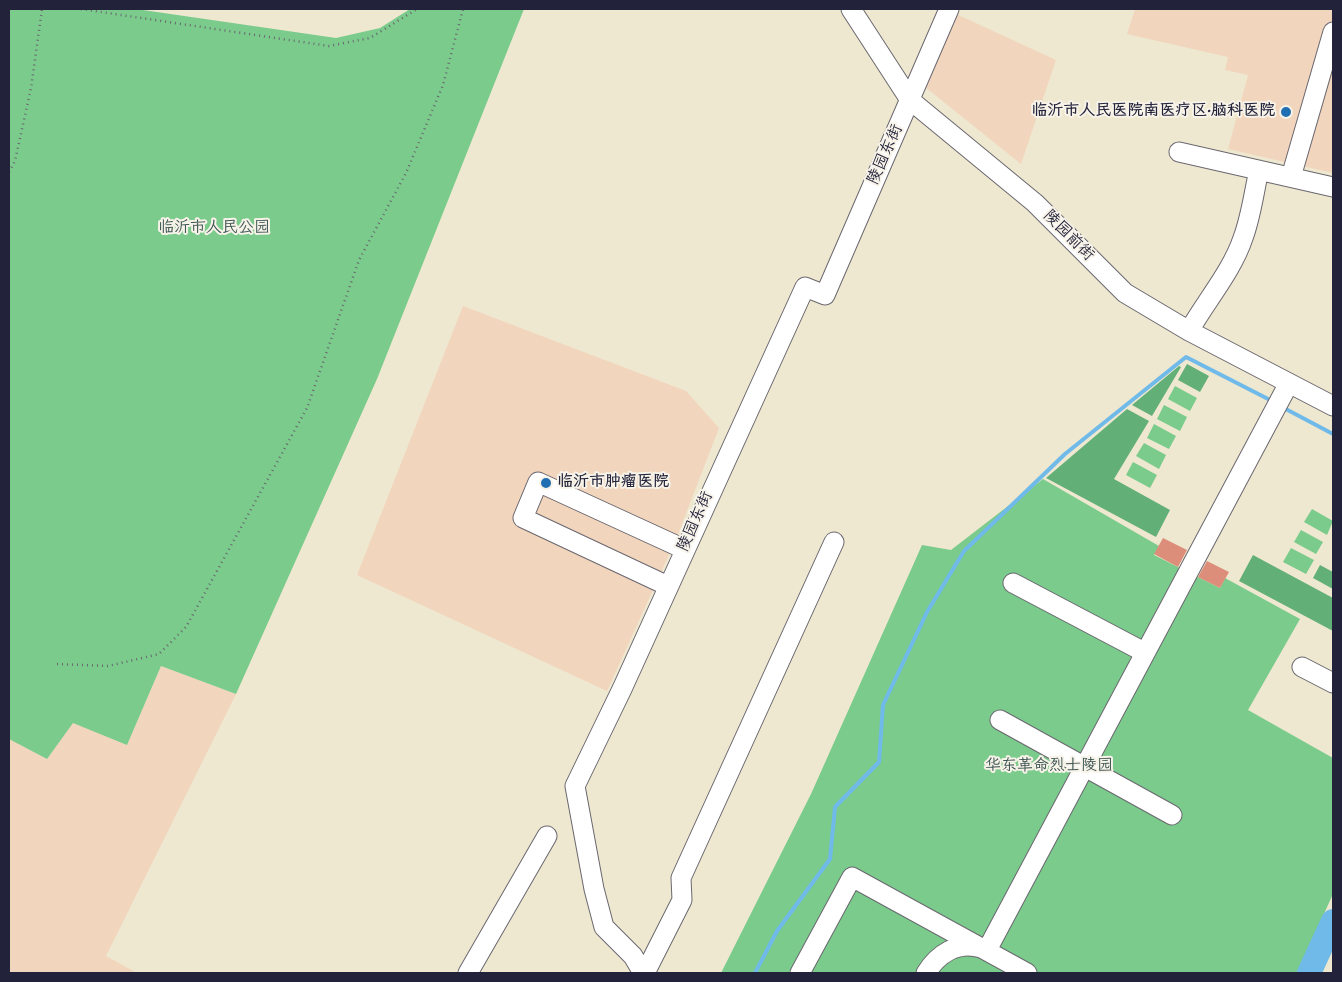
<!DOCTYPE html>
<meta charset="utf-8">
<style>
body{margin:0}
#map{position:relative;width:1342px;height:982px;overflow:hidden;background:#efe8d0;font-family:Mynerve,sans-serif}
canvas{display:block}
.frame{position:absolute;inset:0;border:10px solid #22223b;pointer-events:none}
</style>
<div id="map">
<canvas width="1342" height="982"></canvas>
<div class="frame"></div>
</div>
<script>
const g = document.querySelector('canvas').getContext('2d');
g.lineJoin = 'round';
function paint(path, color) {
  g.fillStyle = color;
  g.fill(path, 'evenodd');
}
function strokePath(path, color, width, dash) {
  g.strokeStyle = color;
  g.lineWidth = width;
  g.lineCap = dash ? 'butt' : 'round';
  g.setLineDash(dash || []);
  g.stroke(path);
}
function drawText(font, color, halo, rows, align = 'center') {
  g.font = font + ' Mynerve,"LXGW WenKai TC",sans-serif';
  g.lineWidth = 4;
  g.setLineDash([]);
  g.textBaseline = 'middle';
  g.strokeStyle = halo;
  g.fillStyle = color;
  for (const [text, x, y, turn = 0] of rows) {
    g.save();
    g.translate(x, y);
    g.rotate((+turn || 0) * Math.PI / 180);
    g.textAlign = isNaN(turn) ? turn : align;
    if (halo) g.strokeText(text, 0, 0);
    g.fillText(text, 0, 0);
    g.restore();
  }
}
const built = new Path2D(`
 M 1135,9 L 1333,9 L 1333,173 L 1228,149 L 1248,75 L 1225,70 L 1228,57 L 1127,34 Z
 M 954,13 L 1056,60 L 1021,164 L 925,87 Z
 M 463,306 L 686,391 L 719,428 L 677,537 L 607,691 L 357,575 Z
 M 161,666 L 236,694 L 106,956 L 137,973 L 9,973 L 9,739 L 47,759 L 73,722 L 127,745 Z`);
const green = new Path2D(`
 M 9,9 L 136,9 L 336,38 L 380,28 L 410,9 L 524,9 L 377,379 L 236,694 L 161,666 L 127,745 L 73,723 L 47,759 L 9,739 Z
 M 1175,386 L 1197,398 L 1190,411 L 1168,399 Z
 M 1164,405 L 1187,417 L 1180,431 L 1157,419 Z
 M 1154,424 L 1176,436 L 1169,449 L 1147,438 Z
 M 1144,443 L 1166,455 L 1159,469 L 1136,456 Z
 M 1133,462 L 1157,475 L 1150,488 L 1126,475 Z
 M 1043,479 L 1159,546 L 1154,555 L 1220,588 L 1225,578 L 1300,619 L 1248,710 L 1333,758 L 1333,894 L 1297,973 L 721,973 L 811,794 L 922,545 L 951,550 Z
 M 1312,509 L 1333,521 L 1327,535 L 1304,522 Z
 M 1301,530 L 1323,542 L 1316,554 L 1294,542 Z
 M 1291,548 L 1314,560 L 1306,574 L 1283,562 Z`);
const forest = new Path2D(`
 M 1187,364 L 1209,376 L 1200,392 L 1178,380 Z
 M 1179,366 L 1181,367 L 1152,416 L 1132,405 Z
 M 1127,409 L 1149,421 L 1114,479 L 1170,510 L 1156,537 L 1046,478 Z
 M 1253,555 L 1333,598 L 1333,631 L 1239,581 Z
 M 1320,565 L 1333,572 L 1333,589 L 1313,578 Z`);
const stream = new Path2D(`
 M 1282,407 L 1333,434
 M 755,973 L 777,931 L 830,859 L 835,807 L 879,762 L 883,705 L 927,612 L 964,551 L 1065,454 L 1186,357 L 1274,402`);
const river = new Path2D(`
 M 1309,973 L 1333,921`);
const building = new Path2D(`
 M 1163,538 L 1187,550 L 1178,567 L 1154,554 Z
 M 1207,561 L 1229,572 L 1220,588 L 1198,577 Z`);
const path = new Path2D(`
 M 81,9 L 329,46 L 370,38 L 417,9
 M 9,172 L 15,161 L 31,88 L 42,9
 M 57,664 L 108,666 L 159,654 L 186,627 L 307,408 L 359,260 L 406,173 L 443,85 L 463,9`);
const minor = new Path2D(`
 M 851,9 L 910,100 L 1035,203 L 1125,293 L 1189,331 L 1333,406
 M 1179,152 L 1333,187
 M 1291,177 L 1333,32
 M 1189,331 C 1206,301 1232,271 1243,238 C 1251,217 1254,192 1259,170
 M 1013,583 L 1144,652
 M 668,586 L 523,518 L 538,482 L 684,549
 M 1302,667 L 1333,683
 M 1000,720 L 1172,815
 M 987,950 L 1289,383
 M 468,973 L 547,836
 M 643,973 L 633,956 L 604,927 L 594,889 L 575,786 L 622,689 L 805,287 L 825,295 L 949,9
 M 645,973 L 682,900 L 681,878 L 834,542
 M 800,973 L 852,877 L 1027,973
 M 926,973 C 938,954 957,941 981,948`);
const markers = [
 [1286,112,6,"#1f6fb2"],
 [546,483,6,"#1f6fb2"]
];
const poiNames = [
 ["临沂市人民医院南医疗区·脑科医院",1275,112],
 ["临沂市肿瘤医院",557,483,"left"]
];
const streetNames = [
 ["陵园东街",886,155,-66],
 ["陵园前街",1068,236,45],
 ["陵园东街",696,522,-66]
];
const parkNames = [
 ["临沂市人民公园",214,229],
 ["华东革命烈士陵园",1049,767]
];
paint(built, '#f1d5bd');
paint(green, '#7acb8c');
paint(forest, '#63af78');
strokePath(stream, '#70bae9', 4);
strokePath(river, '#70bae9', 24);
paint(building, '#dc8e7a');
strokePath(minor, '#6a676f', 21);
strokePath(path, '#6a676f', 2.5, [1, 4]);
strokePath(minor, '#fff', 19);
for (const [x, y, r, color] of markers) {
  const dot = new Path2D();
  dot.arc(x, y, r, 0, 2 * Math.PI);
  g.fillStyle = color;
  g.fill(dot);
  strokePath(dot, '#f7f3e8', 2);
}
drawText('bold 16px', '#22223b', '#f7f3e8', poiNames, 'right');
drawText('16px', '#22223b', '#f7f3e8', streetNames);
drawText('16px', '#3c5553', '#f7f3e8', parkNames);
</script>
